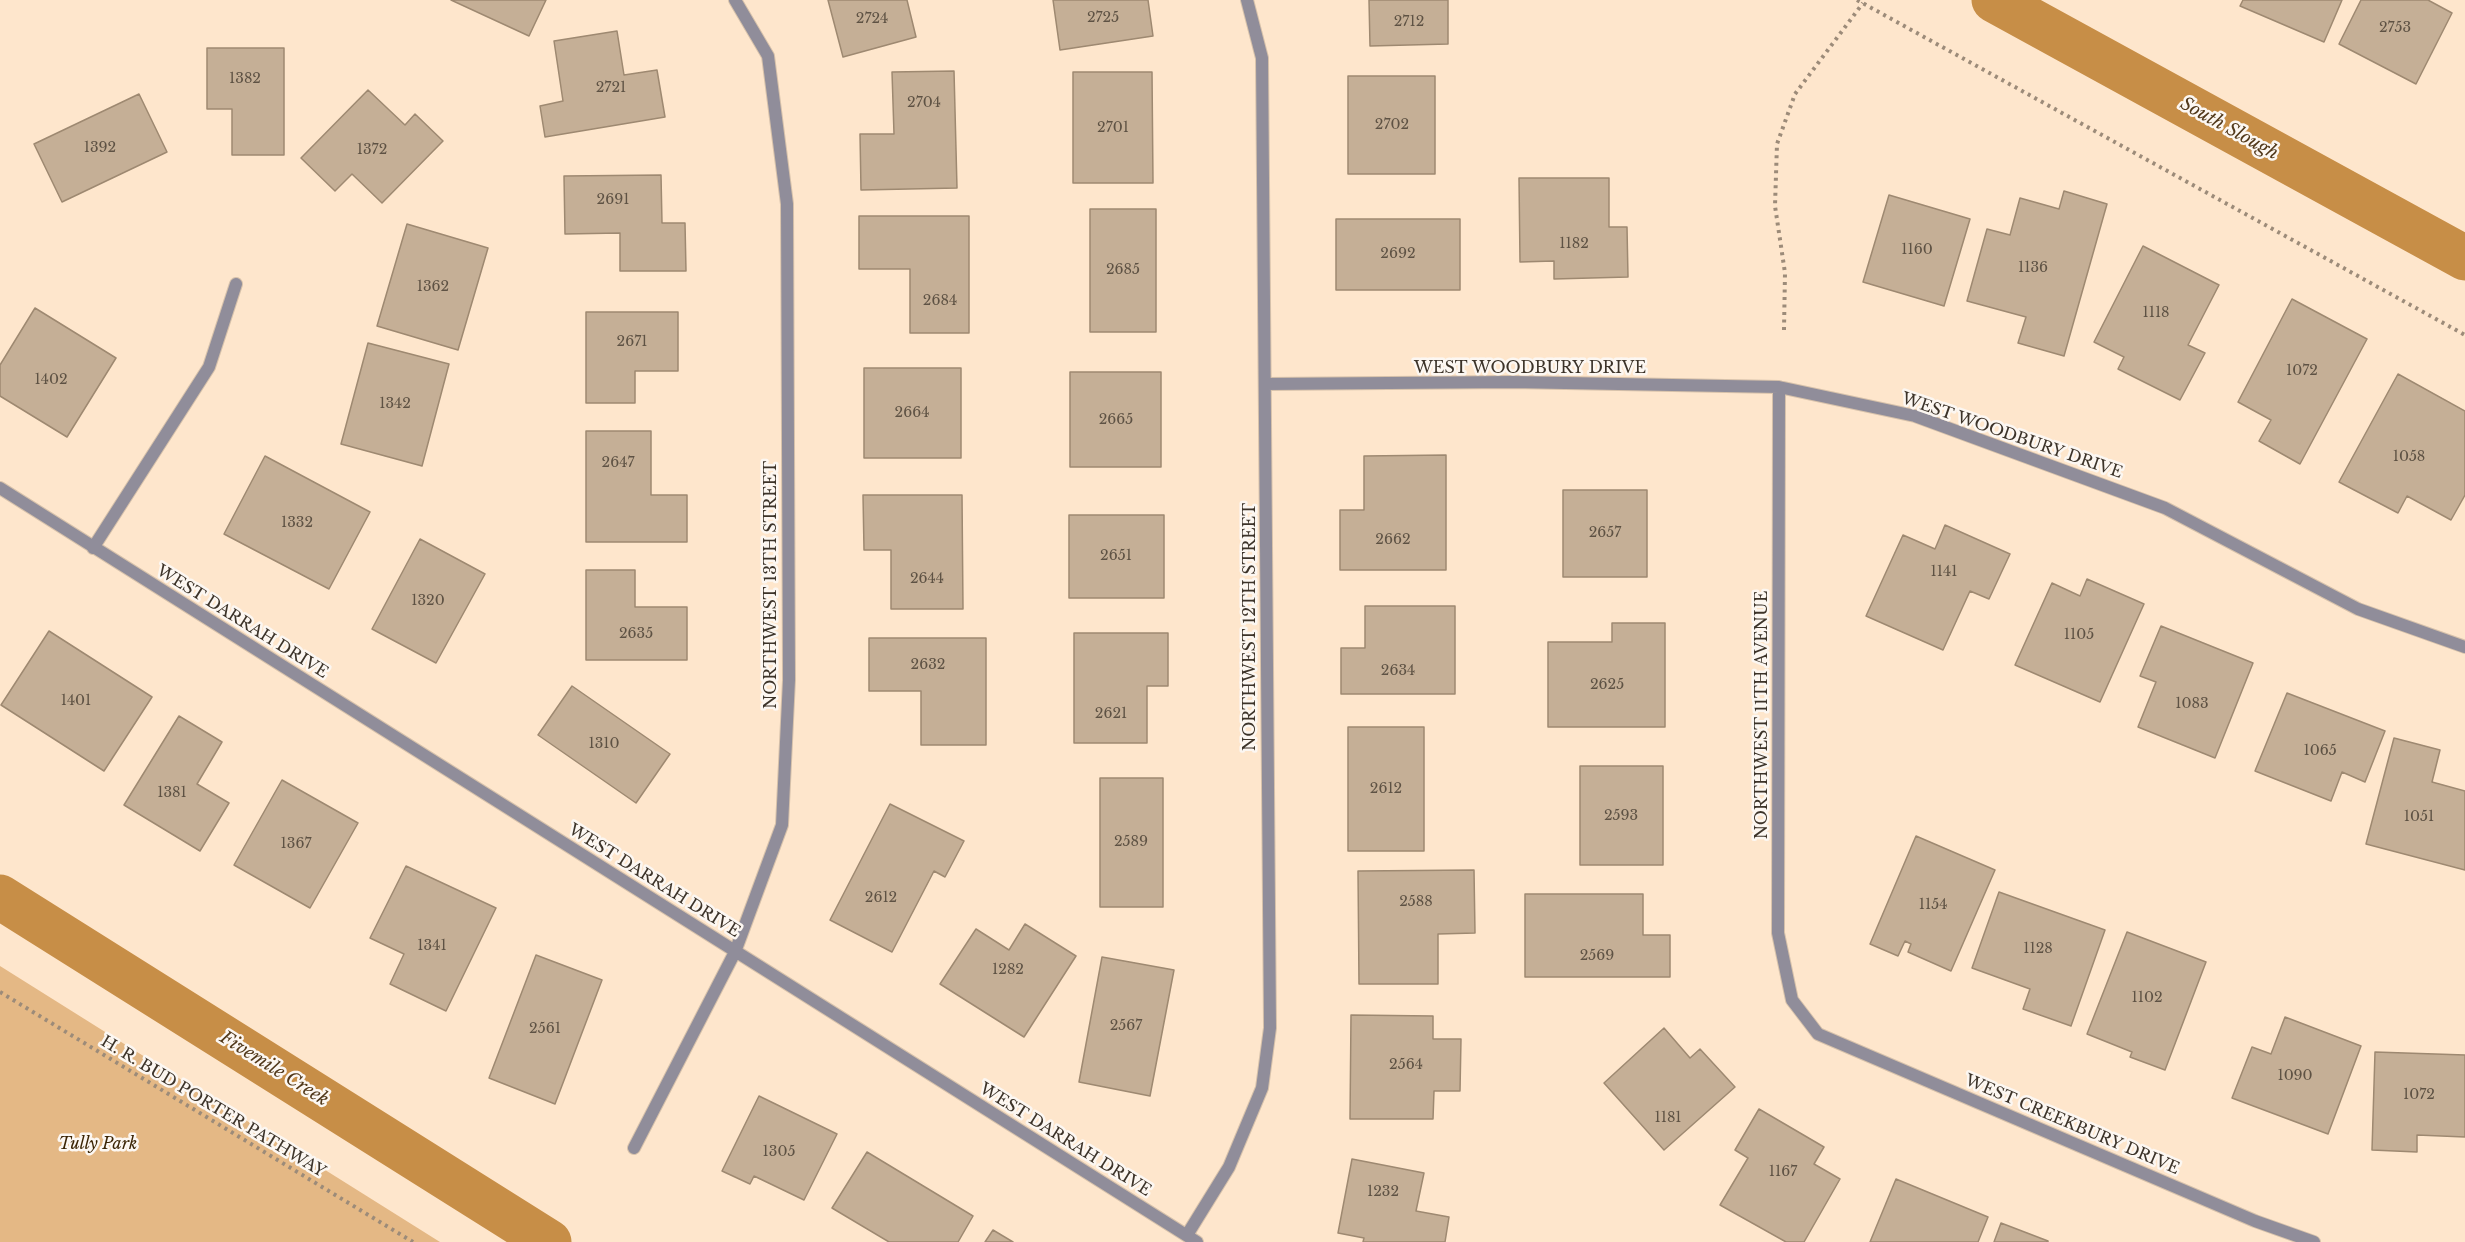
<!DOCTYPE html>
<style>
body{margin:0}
canvas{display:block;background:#fee6cc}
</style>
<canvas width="2465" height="1242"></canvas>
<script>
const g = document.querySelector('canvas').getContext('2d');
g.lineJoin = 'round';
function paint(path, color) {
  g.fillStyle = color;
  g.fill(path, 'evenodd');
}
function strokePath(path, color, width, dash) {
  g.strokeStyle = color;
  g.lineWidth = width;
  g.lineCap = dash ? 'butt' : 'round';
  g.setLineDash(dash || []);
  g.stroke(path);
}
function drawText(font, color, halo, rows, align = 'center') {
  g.font = font + ' "Libre Baskerville",serif';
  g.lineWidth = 5;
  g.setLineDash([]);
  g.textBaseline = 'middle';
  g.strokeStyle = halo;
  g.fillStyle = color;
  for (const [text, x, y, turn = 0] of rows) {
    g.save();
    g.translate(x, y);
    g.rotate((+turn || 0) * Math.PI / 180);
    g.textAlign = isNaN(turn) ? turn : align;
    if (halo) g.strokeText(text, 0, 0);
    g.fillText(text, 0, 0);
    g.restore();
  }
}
const green = new Path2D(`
 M 0,966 L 440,1242 L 0,1242 Z`);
const canal = new Path2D(`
 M 1994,0 L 2465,258
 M 0,897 L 549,1242`);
const building = new Path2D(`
 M 451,0 L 546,0 L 529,36 Z
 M 828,0 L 907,0 L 916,37 L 843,57 Z
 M 1053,0 L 1148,0 L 1153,36 L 1060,50 Z
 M 1369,0 L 1448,0 L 1448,44 L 1370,46 Z
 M 2243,0 L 2342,0 L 2324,42 L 2240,6 Z
 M 2361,0 L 2428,0 L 2452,13 L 2416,84 L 2339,44 Z
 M 617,31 L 624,75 L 657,70 L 665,117 L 545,137 L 540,106 L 563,101 L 554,41 Z
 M 207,48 L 284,48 L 284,155 L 232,155 L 232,109 L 207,109 Z
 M 954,71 L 957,188 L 861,190 L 860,134 L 894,134 L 892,72 Z
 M 1073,72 L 1152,72 L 1153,183 L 1073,183 Z
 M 1348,76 L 1435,76 L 1435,174 L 1348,174 Z
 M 368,90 L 405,125 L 415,114 L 443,141 L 382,203 L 352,174 L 335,191 L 301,158 Z
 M 139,94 L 167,152 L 62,202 L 34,144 Z
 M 661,175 L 662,223 L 685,223 L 686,271 L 620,271 L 620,233 L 565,234 L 564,176 Z
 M 1519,178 L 1609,178 L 1609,227 L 1627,227 L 1628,277 L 1554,279 L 1554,261 L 1520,262 Z
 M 2064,191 L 2107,204 L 2064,356 L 2018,343 L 2026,317 L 1967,301 L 1987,229 L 2010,235 L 2020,198 L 2059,209 Z
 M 1889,195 L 1970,219 L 1944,306 L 1863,282 Z
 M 1090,209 L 1156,209 L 1156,332 L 1090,332 Z
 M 859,216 L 969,216 L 969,333 L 910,333 L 910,269 L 859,269 Z
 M 1336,219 L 1460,219 L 1460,290 L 1336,290 Z
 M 407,224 L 488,248 L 458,350 L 377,326 Z
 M 2143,246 L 2219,285 L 2188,345 L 2205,353 L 2180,400 L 2118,369 L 2124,357 L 2094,342 Z
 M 2292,299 L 2367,339 L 2300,464 L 2259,441 L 2271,420 L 2238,402 Z
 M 35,308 L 116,358 L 67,437 L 0,396 L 0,365 Z
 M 586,312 L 678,312 L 678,371 L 635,371 L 635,403 L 586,403 Z
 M 368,343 L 449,364 L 422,466 L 341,444 Z
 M 864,368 L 961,368 L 961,458 L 864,458 Z
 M 1070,372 L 1161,372 L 1161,467 L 1070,467 Z
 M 2398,374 L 2465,411 L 2465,495 L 2451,520 L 2407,496 L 2398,513 L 2339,482 Z
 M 586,431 L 651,431 L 651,495 L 687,495 L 687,542 L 586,542 Z
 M 1446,455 L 1446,570 L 1340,570 L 1340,510 L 1364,510 L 1364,456 Z
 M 265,456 L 370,512 L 329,589 L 224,534 Z
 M 1563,490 L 1647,490 L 1647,577 L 1563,577 Z
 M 863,495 L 962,495 L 963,609 L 891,609 L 891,550 L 864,550 Z
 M 1069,515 L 1164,515 L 1164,598 L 1069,598 Z
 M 1945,525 L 2010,554 L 1989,599 L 1970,591 L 1943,650 L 1866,616 L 1903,535 L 1935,549 Z
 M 420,539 L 485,574 L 436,663 L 372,629 Z
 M 586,570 L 635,570 L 635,607 L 687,607 L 687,660 L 586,660 Z
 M 2087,579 L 2144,604 L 2100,702 L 2015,665 L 2052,583 L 2080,596 Z
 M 1365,606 L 1455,606 L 1455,694 L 1341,694 L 1341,648 L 1365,648 Z
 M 1612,623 L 1665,623 L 1665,727 L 1548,727 L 1548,642 L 1612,642 Z
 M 2161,626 L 2253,663 L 2215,758 L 2138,727 L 2156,682 L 2140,676 Z
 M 49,631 L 152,697 L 104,771 L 1,705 Z
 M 1074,633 L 1168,633 L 1168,686 L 1147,686 L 1147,743 L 1074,743 Z
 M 869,638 L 986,638 L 986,745 L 921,745 L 921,691 L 869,691 Z
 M 572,686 L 670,754 L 636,803 L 538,735 Z
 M 2287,693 L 2385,731 L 2365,782 L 2342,772 L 2331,801 L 2255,771 Z
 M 179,716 L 222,742 L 197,784 L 229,803 L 200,851 L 124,805 Z
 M 1348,727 L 1424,727 L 1424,851 L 1348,851 Z
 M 2394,738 L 2440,750 L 2432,782 L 2465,791 L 2465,870 L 2366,844 Z
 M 1580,766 L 1663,766 L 1663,865 L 1580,865 Z
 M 1100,778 L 1163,778 L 1163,907 L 1100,907 Z
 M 282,780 L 358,823 L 310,908 L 234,865 Z
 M 890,804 L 964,841 L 945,877 L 934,871 L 892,952 L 830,920 Z
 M 1916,836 L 1995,870 L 1951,971 L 1908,952 L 1911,944 L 1905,941 L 1898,956 L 1870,944 Z
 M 406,866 L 496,908 L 446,1011 L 390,984 L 404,954 L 370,938 Z
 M 1474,870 L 1475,933 L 1438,934 L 1438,984 L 1359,984 L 1358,871 Z
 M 1999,892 L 2105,930 L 2071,1026 L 2023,1009 L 2030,989 L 1972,968 Z
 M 1525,894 L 1643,894 L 1643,935 L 1670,935 L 1670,977 L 1525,977 Z
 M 1025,924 L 1076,956 L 1024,1037 L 940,984 L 976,929 L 1009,950 Z
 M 2127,932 L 2206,962 L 2165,1070 L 2130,1057 L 2132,1052 L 2087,1034 Z
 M 536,955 L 602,980 L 555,1104 L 489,1078 Z
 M 1102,957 L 1174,970 L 1150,1096 L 1079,1082 Z
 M 1351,1015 L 1433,1016 L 1433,1039 L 1461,1039 L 1460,1091 L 1434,1091 L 1433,1119 L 1350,1119 Z
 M 2285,1017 L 2361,1046 L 2328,1134 L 2232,1098 L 2252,1047 L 2271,1054 Z
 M 1664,1028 L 1690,1058 L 1700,1049 L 1735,1087 L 1664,1150 L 1604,1083 Z
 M 2375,1052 L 2465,1055 L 2465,1137 L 2417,1135 L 2417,1152 L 2372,1150 Z
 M 759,1096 L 837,1134 L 804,1200 L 754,1176 L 750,1184 L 722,1171 Z
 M 1759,1109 L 1824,1147 L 1814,1164 L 1840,1179 L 1804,1242 L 1786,1242 L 1720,1205 L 1748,1158 L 1735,1150 Z
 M 867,1152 L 973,1216 L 958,1242 L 889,1242 L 832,1208 Z
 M 1352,1159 L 1424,1173 L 1416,1211 L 1449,1217 L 1445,1242 L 1363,1242 L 1364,1238 L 1338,1233 Z
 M 1896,1179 L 1988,1217 L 1978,1242 L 1870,1242 Z
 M 2001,1223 L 2048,1241 L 2048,1242 L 1994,1242 Z
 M 993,1230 L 1013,1242 L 985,1242 Z`);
const path = new Path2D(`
 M 1857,0 L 2465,335
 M 1784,330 L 1785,273 L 1775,206 L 1777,144 L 1795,94 L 1863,3
 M 0,992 L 413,1242`);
const street = new Path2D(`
 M 1265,384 L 1512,382 L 1779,387 L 1915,416 L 2165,508 L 2358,609 L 2465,647
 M 1779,387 L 1778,933 L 1792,1000 L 1818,1034 L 2255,1221 L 2314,1242
 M 0,488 L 1197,1242
 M 93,548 L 209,367 L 236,284
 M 634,1148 L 735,952 L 782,825 L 789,680 L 787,204 L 768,56 L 735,0
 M 1187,1235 L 1229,1167 L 1262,1088 L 1270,1028 L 1262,58 L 1247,0`);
const numberNames = [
 ["2725",1103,18],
 ["2724",872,19],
 ["2712",1409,22],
 ["2753",2395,28],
 ["1382",245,79],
 ["2721",611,88],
 ["2704",924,103],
 ["2702",1392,125],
 ["2701",1113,128],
 ["1392",100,148],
 ["1372",372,150],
 ["2691",613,200],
 ["1182",1574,244],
 ["1160",1917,250],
 ["2692",1398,254],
 ["1136",2033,268],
 ["2685",1123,270],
 ["1362",433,287],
 ["2684",940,301],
 ["1118",2156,313],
 ["2671",632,342],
 ["1072",2302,371],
 ["1402",51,380],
 ["1342",395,404],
 ["2664",912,413],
 ["2665",1116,420],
 ["1058",2409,457],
 ["2647",618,463],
 ["1332",297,523],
 ["2657",1605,533],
 ["2662",1393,540],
 ["2651",1116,556],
 ["1141",1944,572],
 ["2644",927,579],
 ["1320",428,601],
 ["2635",636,634],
 ["1105",2079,635],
 ["2632",928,665],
 ["2634",1398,671],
 ["2625",1607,685],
 ["1401",76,701],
 ["1083",2192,704],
 ["2621",1111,714],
 ["1310",604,744],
 ["1065",2320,751],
 ["2612",1386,789],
 ["1381",172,793],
 ["2593",1621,816],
 ["1051",2419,817],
 ["2589",1131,842],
 ["1367",296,844],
 ["2612",881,898],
 ["2588",1416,902],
 ["1154",1933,905],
 ["1341",432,946],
 ["1128",2038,949],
 ["2569",1597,956],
 ["1282",1008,970],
 ["1102",2147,998],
 ["2567",1126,1026],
 ["2561",545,1029],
 ["2564",1406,1065],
 ["1090",2295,1076],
 ["1072",2419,1095],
 ["1181",1668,1118],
 ["1305",779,1152],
 ["1167",1783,1172],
 ["1232",1383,1192]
];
const streetNames = [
 ["WEST WOODBURY DRIVE",1530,368],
 ["WEST WOODBURY DRIVE",2012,436,19],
 ["NORTHWEST 13TH STREET",771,585,-90],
 ["WEST DARRAH DRIVE",242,622,32],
 ["NORTHWEST 12TH STREET",1250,627,-90],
 ["NORTHWEST 11TH AVENUE",1762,715,-90],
 ["WEST DARRAH DRIVE",654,881,32],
 ["H. R. BUD PORTER PATHWAY",213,1107,31],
 ["WEST CREEKBURY DRIVE",2072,1125,23],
 ["WEST DARRAH DRIVE",1065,1140,32]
];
const parkNames = [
 ["Tully Park",98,1144]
];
const waterNames = [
 ["South Slough",2229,129,29],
 ["Fivemile Creek",274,1069,32]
];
paint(green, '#e4b885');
strokePath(canal, '#c78e47', 45);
paint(building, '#c5af96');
strokePath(building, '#9e8971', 1.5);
strokePath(street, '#d7c2ab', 14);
strokePath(path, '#9c8b79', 4, [3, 4.5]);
strokePath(street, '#908d9a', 12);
drawText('14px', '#5e5244', null, numberNames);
drawText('16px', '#3c3329', '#fcf7f2', streetNames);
drawText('italic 16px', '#3b2404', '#fcf7f2', parkNames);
drawText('italic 18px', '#52391b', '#fcf7f2', waterNames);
</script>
